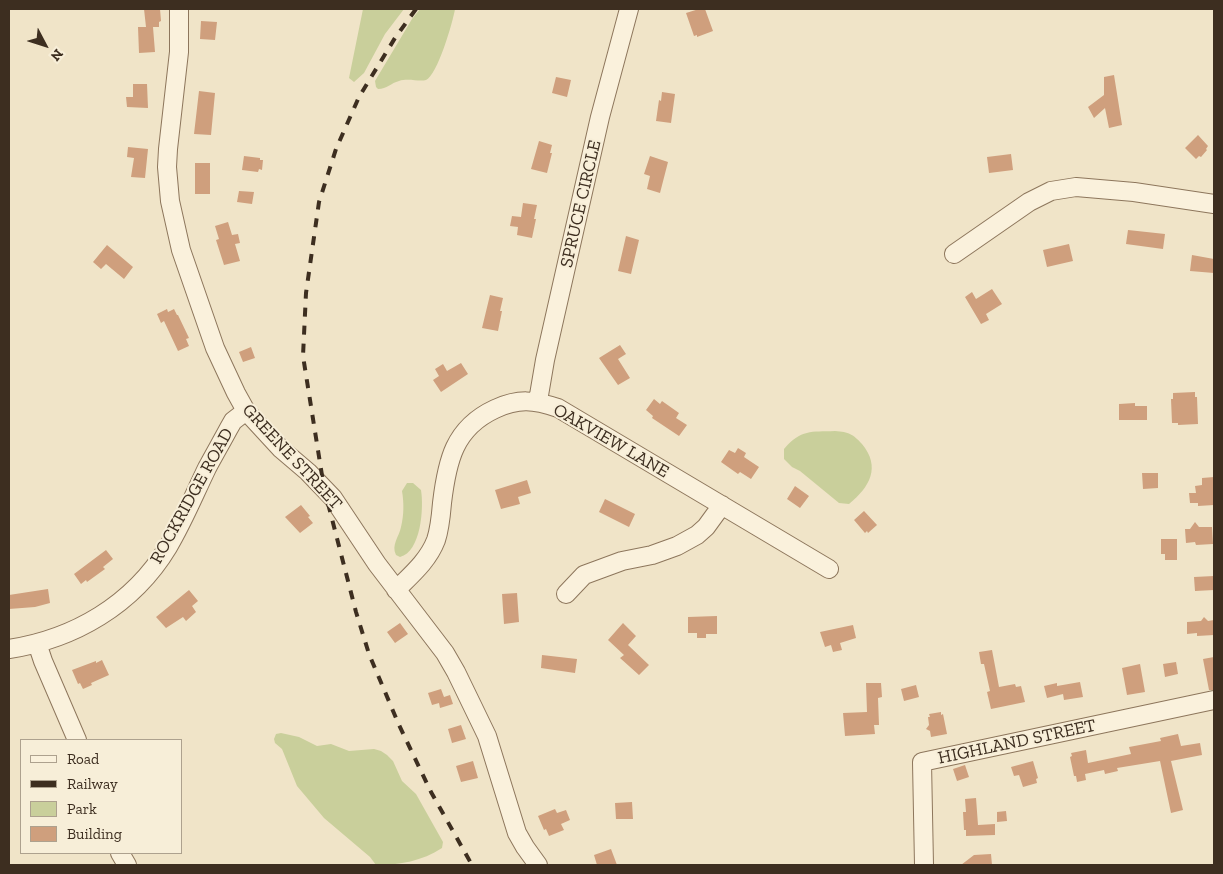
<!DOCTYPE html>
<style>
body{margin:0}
#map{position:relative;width:1223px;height:874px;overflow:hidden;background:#f0e4c8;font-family:"Zilla Slab",serif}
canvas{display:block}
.frame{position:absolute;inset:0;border:10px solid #3d2e20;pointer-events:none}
.legend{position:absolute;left:20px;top:739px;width:162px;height:115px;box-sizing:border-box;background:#f7eed8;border:1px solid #ada18e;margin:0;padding:6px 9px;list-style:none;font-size:15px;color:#3d2e20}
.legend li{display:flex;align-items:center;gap:10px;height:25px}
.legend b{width:25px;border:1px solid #ada18e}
.north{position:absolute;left:20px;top:20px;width:50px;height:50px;-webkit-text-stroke:4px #f7eed8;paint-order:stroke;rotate:130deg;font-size:14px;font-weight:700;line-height:20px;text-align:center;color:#3d2e20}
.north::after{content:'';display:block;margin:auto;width:18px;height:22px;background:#3d2e20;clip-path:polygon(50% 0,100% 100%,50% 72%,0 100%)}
</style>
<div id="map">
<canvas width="1223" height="874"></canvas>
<div class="frame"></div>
<ul class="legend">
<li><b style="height:6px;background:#faf1dc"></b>Road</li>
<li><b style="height:6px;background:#3d2e20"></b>Railway</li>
<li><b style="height:14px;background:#c9cf9b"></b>Park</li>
<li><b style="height:14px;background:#cf9f7d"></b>Building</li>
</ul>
<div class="north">N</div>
</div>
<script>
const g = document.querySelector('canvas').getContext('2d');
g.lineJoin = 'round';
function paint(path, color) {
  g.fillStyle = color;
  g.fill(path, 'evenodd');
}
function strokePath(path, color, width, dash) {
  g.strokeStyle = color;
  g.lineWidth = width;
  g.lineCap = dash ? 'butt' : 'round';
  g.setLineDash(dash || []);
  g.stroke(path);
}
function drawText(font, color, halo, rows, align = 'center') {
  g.font = font + ' "Zilla Slab",serif';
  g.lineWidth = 4;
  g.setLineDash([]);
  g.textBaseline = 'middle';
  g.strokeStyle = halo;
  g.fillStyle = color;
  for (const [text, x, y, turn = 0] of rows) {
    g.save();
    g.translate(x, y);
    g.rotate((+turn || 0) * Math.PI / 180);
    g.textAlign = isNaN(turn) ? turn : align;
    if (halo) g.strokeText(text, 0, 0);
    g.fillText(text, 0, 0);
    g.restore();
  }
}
const green = new Path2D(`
 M 363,9 L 404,9 L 385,34 L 364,73 L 354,82 L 349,78 Z
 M 420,9 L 455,9 C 453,22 437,76 426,80 C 420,82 408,78 399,81 C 391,83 387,89 378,89 L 376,87 L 375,81 L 412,19 Z
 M 835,431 C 849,432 853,434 862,444 C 881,467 870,487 849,504 L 839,503 L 800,471 L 792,467 L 784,459 L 784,449 C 801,429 811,432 835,431 Z
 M 407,483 L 413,483 L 421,490 C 424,508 421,552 400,557 L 396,555 C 391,545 399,537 401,527 C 404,515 404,503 402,491 Z
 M 281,733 L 299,737 L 317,746 L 331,744 L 349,751 L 374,749 L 381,751 L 387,755 L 393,761 L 402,781 L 416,794 L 443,842 L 442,848 C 422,861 400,865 376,865 L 370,857 L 324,818 L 297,786 L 282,749 L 275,743 L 274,739 L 276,734 Z`);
const building = new Path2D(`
 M 144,9 L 160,9 L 161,21 L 159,22 L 159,27 L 153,27 L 155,52 L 139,53 L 138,27 L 146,27 Z
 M 699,9 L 705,9 L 713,31 L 697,37 L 697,35 L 694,36 L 686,13 Z
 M 201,21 L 217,22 L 215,40 L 200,39 Z
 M 1114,75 L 1122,125 L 1109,128 L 1105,108 L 1094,118 L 1088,107 L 1104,95 L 1104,77 Z
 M 556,77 L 571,80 L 567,97 L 552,93 Z
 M 133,84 L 147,84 L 148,108 L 127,107 L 126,97 L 133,97 Z
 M 199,91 L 215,93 L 211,135 L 194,134 Z
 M 662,92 L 675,94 L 671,123 L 656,121 L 659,100 L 661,101 Z
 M 1198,135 L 1208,146 L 1206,149 L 1207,150 L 1201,157 L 1199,156 L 1196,159 L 1185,148 Z
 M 539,141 L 552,145 L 550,153 L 552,153 L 547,173 L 531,169 Z
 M 128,147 L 148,149 L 145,178 L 131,177 L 134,158 L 127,157 Z
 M 1011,154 L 1013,170 L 989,173 L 987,157 Z
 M 244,156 L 260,158 L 260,160 L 263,160 L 262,170 L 259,169 L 258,172 L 242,170 Z
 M 650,156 L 668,162 L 660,193 L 647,189 L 650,176 L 644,174 Z
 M 195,163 L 210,163 L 210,194 L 195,194 Z
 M 239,191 L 254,192 L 252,204 L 237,202 Z
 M 523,203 L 537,205 L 534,219 L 536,219 L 532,238 L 517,235 L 518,227 L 510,226 L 512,216 L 521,217 Z
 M 228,222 L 232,235 L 238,234 L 240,243 L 235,244 L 240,261 L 224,265 L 216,240 L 219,239 L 215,226 Z
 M 1128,230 L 1165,234 L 1163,249 L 1126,244 Z
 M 626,236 L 639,240 L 631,274 L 618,271 Z
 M 1069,244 L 1073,261 L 1047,267 L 1043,250 Z
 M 107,245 L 133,267 L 124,279 L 106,264 L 101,269 L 93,262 Z
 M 1192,255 L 1214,259 L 1214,273 L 1190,271 Z
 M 992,289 L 1002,304 L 986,314 L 989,320 L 981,324 L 965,297 L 972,292 L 976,299 Z
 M 490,295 L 503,298 L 500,311 L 502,311 L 498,331 L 482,328 Z
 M 167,309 L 168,312 L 174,309 L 177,315 L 178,315 L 189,338 L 186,339 L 189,346 L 178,351 L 164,321 L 161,323 L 157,314 Z
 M 620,345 L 626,354 L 618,359 L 630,378 L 618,385 L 599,358 Z
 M 251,347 L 255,358 L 243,362 L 239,352 Z
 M 461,363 L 468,374 L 441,392 L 433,380 L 439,376 L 435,369 L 443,364 L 447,371 Z
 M 1195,392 L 1195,397 L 1197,397 L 1198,424 L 1178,425 L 1178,423 L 1172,423 L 1171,399 L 1173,399 L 1173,393 Z
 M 654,399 L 660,404 L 662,401 L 679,413 L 676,418 L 687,425 L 679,436 L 652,418 L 653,416 L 646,410 Z
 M 1135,403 L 1135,406 L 1147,406 L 1147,420 L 1119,420 L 1119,404 Z
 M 738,448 L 746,453 L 744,457 L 759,467 L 751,479 L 740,472 L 738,474 L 721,462 L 729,450 L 735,453 Z
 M 1142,473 L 1158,473 L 1158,488 L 1143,489 Z
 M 1214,477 L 1214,505 L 1198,506 L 1198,503 L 1190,503 L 1189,493 L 1196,493 L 1195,486 L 1202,485 L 1202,478 Z
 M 527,480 L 531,493 L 518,497 L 520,504 L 501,509 L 495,490 Z
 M 795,486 L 809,496 L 800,508 L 787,499 Z
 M 605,499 L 635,514 L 629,527 L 599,512 Z
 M 301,505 L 310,516 L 308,517 L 313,523 L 300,533 L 285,517 Z
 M 864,511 L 877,525 L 868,533 L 867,531 L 865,533 L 854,520 Z
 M 1195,522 L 1199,527 L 1212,527 L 1213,544 L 1196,545 L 1195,542 L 1186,543 L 1185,529 L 1190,529 Z
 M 1161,539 L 1177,539 L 1177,560 L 1165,560 L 1165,554 L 1161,554 Z
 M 106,550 L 113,559 L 103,567 L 105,569 L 87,582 L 86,580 L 81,584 L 74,574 Z
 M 1214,576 L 1214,590 L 1195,591 L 1194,577 Z
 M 48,589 L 50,603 L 35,607 L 9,609 L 9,595 Z
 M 189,590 L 198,601 L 192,606 L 196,612 L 186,621 L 183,617 L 166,628 L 156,617 Z
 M 517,593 L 519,622 L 504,624 L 502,594 Z
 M 717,616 L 717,634 L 706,634 L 706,638 L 697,638 L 697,633 L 688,633 L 688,617 Z
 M 1204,617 L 1208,621 L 1214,620 L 1214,635 L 1197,636 L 1197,633 L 1187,634 L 1187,622 L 1201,621 Z
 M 400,623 L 408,634 L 395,643 L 387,632 Z
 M 623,623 L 636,636 L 628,645 L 649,665 L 639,675 L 620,658 L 624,655 L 608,640 Z
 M 853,625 L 856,638 L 840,643 L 842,650 L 833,652 L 831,645 L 825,647 L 820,632 Z
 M 992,650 L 999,687 L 1015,684 L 1016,687 L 1021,686 L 1025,702 L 991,709 L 987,692 L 990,691 L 984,664 L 981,664 L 979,652 Z
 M 542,655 L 577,659 L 575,673 L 541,668 Z
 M 1214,657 L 1214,690 L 1209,690 L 1203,659 Z
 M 102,660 L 109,675 L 91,683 L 92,685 L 83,689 L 80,683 L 78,684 L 72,670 L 96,661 L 96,663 Z
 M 1176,662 L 1178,674 L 1165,677 L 1163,664 Z
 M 1140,664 L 1145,692 L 1127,695 L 1122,668 Z
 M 1080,682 L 1083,697 L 1064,700 L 1063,694 L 1047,698 L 1044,686 L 1057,683 L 1057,686 Z
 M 866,683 L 881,683 L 882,697 L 878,698 L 879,725 L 874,725 L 875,734 L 845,736 L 843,713 L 867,712 Z
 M 916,685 L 919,697 L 904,701 L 901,689 Z
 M 441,689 L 444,697 L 450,695 L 453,704 L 440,708 L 439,703 L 432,705 L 428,693 Z
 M 941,712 L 941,715 L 943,714 L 947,734 L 931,737 L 930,731 L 926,729 L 929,725 L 928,717 L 930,717 L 929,714 Z
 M 461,725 L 466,739 L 452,743 L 448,729 Z
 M 1178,734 L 1181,746 L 1200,743 L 1202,755 L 1171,761 L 1183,810 L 1171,813 L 1160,761 L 1117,768 L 1118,771 L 1105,774 L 1104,770 L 1085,774 L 1086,780 L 1077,782 L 1076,776 L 1074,776 L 1070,757 L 1072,756 L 1071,753 L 1086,750 L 1088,763 L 1131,754 L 1129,747 L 1161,741 L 1160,738 Z
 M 473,761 L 478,778 L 461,782 L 456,766 Z
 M 1033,761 L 1038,778 L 1036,779 L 1037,783 L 1023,787 L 1019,775 L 1014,776 L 1011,767 Z
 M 965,765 L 969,777 L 957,781 L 953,769 Z
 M 976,798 L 978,825 L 995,824 L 995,835 L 966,836 L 966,830 L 964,830 L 963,812 L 966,812 L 965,799 Z
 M 632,802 L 633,819 L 616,819 L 615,803 Z
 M 555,809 L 557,813 L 566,810 L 570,820 L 561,824 L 564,830 L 549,836 L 546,829 L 544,830 L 538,816 Z
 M 1006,811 L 1007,821 L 997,822 L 997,812 Z
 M 611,849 L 617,865 L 597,865 L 594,855 Z
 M 991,854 L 992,865 L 961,865 L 974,855 Z`);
const minor = new Path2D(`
 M 179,9 L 179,52 L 168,149 L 167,167 L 170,201 L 181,250 L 215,348 L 236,393 L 246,411 L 281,449 L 308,472 L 333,498 L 377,564 L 445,653 L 456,672 L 487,736 L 517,833 L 525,847 L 538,865
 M 954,254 L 1029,202 L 1051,191 L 1076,187 L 1134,192 L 1214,204
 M 538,401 L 545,360 L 600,117 L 629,9
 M 396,590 C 411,575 428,561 436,540 C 440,528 441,515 442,503 C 447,461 454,428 495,409 C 519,398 534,400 558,408 L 829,569
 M 566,594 L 584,575 L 622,561 L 652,555 L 677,546 L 697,535 L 706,527 L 722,505
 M 37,643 L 43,661 L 77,740
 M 9,649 C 74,639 133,605 168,547 C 183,522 194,495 207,468 C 214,455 222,441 229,428 L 233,421 L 246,411
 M 120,853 L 127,865
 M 924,865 L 922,762 L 1214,700`);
const rail = new Path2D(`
 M 416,9 L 395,38 L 359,97 L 336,149 L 319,202 L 306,293 L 303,356 L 324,488 L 356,612 L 369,654 L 399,725 L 431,792 L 472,865`);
const streetNames = [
 ["SPRUCE CIRCLE",581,204,-77],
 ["OAKVIEW LANE",611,441,30],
 ["GREENE STREET",292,457,47],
 ["ROCKRIDGE ROAD",192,496,-61],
 ["HIGHLAND STREET",1017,742,-12]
];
paint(green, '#c9cf9b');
paint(building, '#cf9f7d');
strokePath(minor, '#8d765c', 20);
strokePath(minor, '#faf1dc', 18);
strokePath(rail, '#3d2e20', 4, [9, 9]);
drawText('18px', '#3d2e20', '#f7eed8', streetNames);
</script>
